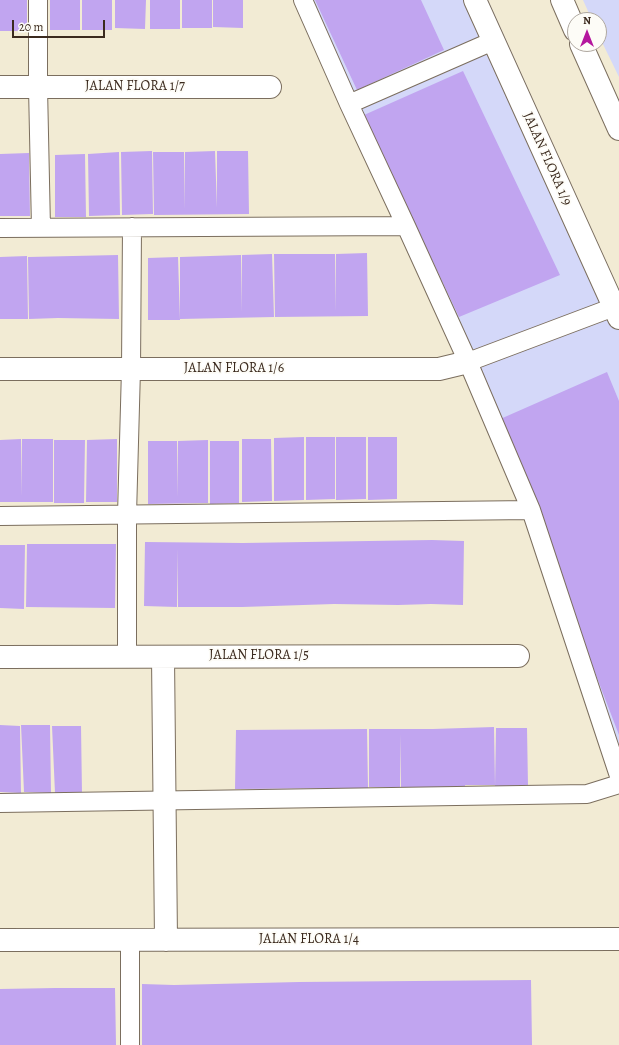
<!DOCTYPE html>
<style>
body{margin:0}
#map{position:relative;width:619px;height:1045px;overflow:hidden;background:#f2ebd4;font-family:Alegreya,serif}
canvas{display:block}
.north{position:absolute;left:567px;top:12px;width:40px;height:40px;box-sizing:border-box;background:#fdfcf7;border:1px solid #afa8a0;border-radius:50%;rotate:0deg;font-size:11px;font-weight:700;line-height:16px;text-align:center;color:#3b2a1e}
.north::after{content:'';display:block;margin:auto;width:14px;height:18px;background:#b5179e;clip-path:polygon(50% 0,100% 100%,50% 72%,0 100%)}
.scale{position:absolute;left:12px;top:20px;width:93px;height:18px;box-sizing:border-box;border:2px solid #3b2a1e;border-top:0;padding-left:5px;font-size:12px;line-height:14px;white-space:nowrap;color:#3b2a1e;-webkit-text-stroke:3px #fdfcf7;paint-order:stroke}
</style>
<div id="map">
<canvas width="619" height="1045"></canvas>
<div class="north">N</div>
<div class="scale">20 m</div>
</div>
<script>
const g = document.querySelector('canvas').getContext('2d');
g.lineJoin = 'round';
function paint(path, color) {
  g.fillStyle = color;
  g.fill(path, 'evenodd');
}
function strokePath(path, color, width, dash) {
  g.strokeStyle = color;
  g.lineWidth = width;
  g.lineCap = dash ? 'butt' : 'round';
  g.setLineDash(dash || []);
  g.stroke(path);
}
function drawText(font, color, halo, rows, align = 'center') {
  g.font = font + ' Alegreya,serif';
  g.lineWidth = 3.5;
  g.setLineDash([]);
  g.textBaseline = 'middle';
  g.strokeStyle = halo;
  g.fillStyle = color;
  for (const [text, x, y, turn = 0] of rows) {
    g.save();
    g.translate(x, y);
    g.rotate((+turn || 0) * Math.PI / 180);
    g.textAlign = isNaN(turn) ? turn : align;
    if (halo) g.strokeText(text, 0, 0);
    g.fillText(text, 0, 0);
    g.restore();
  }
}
const built = new Path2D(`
 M 295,0 L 488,0 L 619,290 L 619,795 L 611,777 L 514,485 Z
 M 583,0 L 619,0 L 619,77 L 599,36 L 599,20 L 592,20 Z`);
const building = new Path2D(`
 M 0,0 L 27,0 L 27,31 L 0,31 Z
 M 50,0 L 80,0 L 80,30 L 50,30 Z
 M 82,0 L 112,0 L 112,30 L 82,30 Z
 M 115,0 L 146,0 L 145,29 L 115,28 Z
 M 150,0 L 180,0 L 180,29 L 150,29 Z
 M 182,0 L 212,0 L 212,28 L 182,28 Z
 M 213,0 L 243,0 L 243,28 L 213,27 Z
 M 315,0 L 421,0 L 444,50 L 357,90 Z
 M 463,71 L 560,275 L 459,317 L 364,115 Z
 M 152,151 L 153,214 L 122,215 L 121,152 Z
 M 215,151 L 217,208 L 217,151 L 248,151 L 249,214 L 154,215 L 153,152 L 184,152 L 185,210 L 185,152 Z
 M 119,152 L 120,215 L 89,216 L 88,154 Z
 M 29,153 L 30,216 L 0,216 L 0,154 Z
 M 85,154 L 86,217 L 55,217 L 55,155 Z
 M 367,253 L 368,316 L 275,317 L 274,254 L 335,254 L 336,312 L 336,254 Z
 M 272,254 L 274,317 L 180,319 L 180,257 L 241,255 L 242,313 L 242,255 Z
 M 118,255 L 119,319 L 58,318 L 29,319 L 28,257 Z
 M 27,256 L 28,319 L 0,319 L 0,257 Z
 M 178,257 L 180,320 L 148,320 L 148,258 Z
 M 607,372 L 619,401 L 619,735 L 498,420 Z
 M 304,437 L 304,500 L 274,501 L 274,438 Z
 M 306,437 L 335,437 L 335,499 L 306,500 Z
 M 336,437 L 366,437 L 366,499 L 336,500 Z
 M 368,437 L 397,437 L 397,499 L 368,500 Z
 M 21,439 L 22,497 L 22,439 L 53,439 L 53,502 L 0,502 L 0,440 Z
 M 117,439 L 117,502 L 86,502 L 87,440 Z
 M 242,439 L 271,439 L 272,501 L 242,502 Z
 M 54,440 L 85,440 L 84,503 L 54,503 Z
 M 208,440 L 208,503 L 148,504 L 148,441 L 177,441 L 178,498 L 178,441 Z
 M 210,441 L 239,441 L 239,503 L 210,504 Z
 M 432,540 L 464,541 L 463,605 L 431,604 L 398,605 L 334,604 L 242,607 L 178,607 L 178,548 L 177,607 L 144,606 L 145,542 L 243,543 Z
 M 27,544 L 116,544 L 115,608 L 26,607 Z
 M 0,545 L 25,545 L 24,609 L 0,608 Z
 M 0,725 L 20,726 L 21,793 L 0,792 Z
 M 21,725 L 50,725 L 51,793 L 24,792 Z
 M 52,726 L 81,726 L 82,794 L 55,793 Z
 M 494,727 L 495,785 L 465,785 L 465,787 L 401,787 L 400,734 L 400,787 L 369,787 L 369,729 L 433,729 Z
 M 496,728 L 527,728 L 528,786 L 495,787 Z
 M 367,729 L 368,788 L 235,789 L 236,730 Z
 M 531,980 L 532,1045 L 142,1045 L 142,984 L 174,985 L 299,982 Z
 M 55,988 L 115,988 L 116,1045 L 0,1045 L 0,989 Z`);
const service = new Path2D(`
 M 38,0 L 38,87 L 41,228
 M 303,0 L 349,104 L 406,226 L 468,362 L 531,510 L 619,776
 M 349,104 L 493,41
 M 0,228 L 406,226
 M 468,362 L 614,307
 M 0,516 L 531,510
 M 127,657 L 127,515 L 131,369 L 132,227
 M 0,803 L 587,794 L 619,784
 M 130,940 L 130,1045`);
const minor = new Path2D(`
 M 475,0 L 619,318
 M 0,87 L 270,87
 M 0,369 L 439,369 L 468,362
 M 0,657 L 518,656
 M 163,657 L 166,940
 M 0,940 L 619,939`);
const tertiary = new Path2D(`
 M 562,0 L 575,30
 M 581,44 L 619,129`);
const streetNames = [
 ["JALAN FLORA 1/7",135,87],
 ["JALAN FLORA 1/9",547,159,66],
 ["JALAN FLORA 1/6",234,369],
 ["JALAN FLORA 1/5",259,656],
 ["JALAN FLORA 1/4",309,940]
];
paint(built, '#d4d8f9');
paint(building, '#c1a5f0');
strokePath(service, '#7b6e5e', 20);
strokePath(minor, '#7b6e5e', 24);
strokePath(tertiary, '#7b6e5e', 24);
strokePath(service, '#fff', 18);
strokePath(minor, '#fff', 22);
strokePath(tertiary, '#fff', 22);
drawText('14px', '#3b2a1e', '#fdfcf7', streetNames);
</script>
